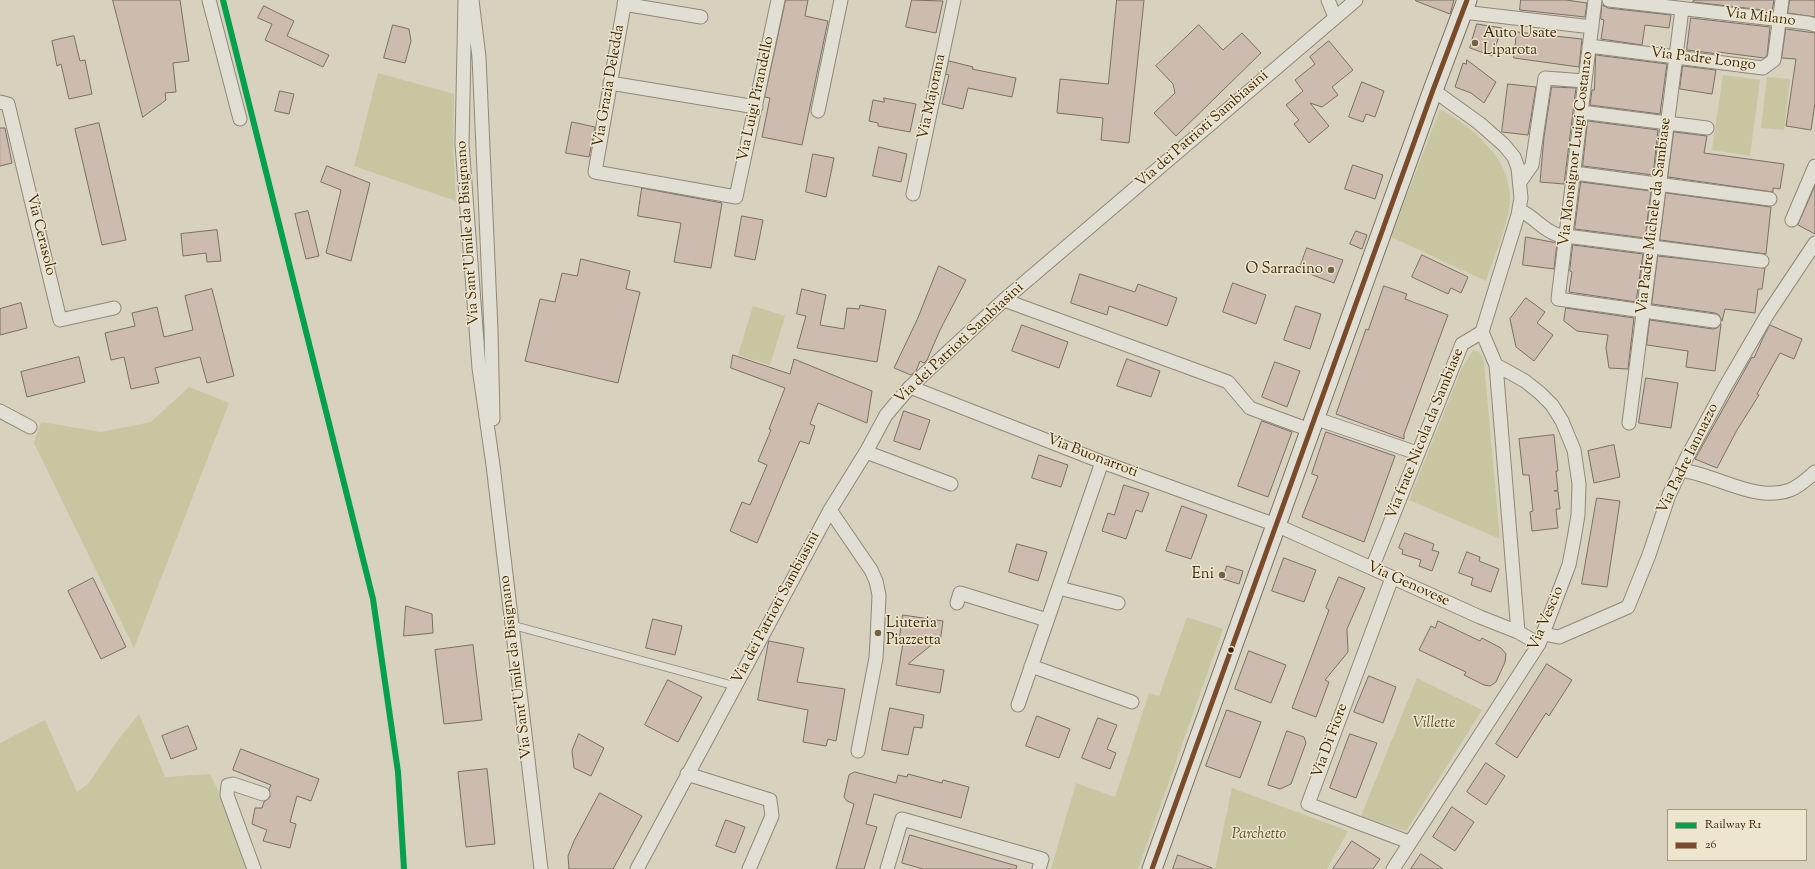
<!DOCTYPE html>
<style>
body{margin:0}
#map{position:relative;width:1815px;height:869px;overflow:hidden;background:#d8d1bd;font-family:"Sorts Mill Goudy",serif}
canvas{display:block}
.legend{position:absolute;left:1667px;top:809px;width:140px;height:52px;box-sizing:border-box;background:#ede5cd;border:1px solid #a6997d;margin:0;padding:5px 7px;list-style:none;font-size:12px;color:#3b2606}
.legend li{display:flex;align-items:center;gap:8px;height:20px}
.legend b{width:20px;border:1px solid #a6997d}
</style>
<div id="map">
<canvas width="1815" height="869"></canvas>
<ul class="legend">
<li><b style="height:5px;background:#03a04d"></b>Railway R1</li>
<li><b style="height:5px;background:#7a4b2a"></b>26</li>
</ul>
</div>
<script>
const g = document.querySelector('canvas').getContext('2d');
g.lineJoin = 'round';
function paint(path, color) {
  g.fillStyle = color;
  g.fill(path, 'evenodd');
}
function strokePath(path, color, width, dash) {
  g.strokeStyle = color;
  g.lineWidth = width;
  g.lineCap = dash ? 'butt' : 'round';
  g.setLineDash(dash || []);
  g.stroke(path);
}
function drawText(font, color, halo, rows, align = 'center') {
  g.font = font + ' "Sorts Mill Goudy",serif';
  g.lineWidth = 3;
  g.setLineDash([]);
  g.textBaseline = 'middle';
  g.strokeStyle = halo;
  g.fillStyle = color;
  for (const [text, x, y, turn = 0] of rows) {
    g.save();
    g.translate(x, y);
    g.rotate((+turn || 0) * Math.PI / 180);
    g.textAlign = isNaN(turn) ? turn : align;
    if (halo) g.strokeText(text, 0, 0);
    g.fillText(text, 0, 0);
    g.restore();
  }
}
const green = new Path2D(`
 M 378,73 L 454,94 L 453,148 L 456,201 L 354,166 Z
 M 1723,75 L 1760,80 L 1750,156 L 1712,150 Z
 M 1767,77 L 1790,79 L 1784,130 L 1761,128 Z
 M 1440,109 C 1472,127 1511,158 1510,199 C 1510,220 1493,259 1486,281 L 1391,237 Z
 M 753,306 L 785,316 L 770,365 L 738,355 Z
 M 1473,350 C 1481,351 1482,356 1484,363 L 1500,539 L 1409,500 L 1461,370 Z
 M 189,387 L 229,403 L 134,648 L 34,443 L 41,422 L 101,432 L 151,422 Z
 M 1187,617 L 1223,629 L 1138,869 L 1051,869 L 1076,783 L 1115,797 L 1149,693 L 1159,696 Z
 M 1417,678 L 1482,710 L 1406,831 L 1361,816 Z
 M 139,714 L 165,777 L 210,774 L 225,805 L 249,869 L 0,869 L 0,743 L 45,720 L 77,792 L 88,784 L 118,740 Z
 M 1232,788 L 1348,831 L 1327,869 L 1215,869 Z`);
const building = new Path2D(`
 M 113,0 L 180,0 L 189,61 L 173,63 L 176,92 L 165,93 L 166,100 L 143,117 Z
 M 786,0 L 808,0 L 805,16 L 828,21 L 802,145 L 762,137 L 770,98 L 765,97 Z
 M 912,0 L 943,1 L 936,33 L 906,27 Z
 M 1117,0 L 1144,0 L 1129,143 L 1101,140 L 1103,118 L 1057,113 L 1060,79 L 1108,84 Z
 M 1416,0 L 1454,0 L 1450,14 L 1416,1 Z
 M 1521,0 L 1566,0 L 1587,3 L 1585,17 L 1520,10 Z
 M 1694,0 L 1774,0 L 1772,11 L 1693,2 Z
 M 1790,0 L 1815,0 L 1815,17 L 1788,13 Z
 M 1602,5 L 1608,8 L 1671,15 L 1669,28 L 1645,25 L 1642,45 L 1601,39 L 1604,20 L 1601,19 Z
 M 264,6 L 294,21 L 287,36 L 329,55 L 323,67 L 265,40 L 272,24 L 258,18 Z
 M 1691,18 L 1770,27 L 1767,56 L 1764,58 L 1718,52 L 1718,54 L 1687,50 Z
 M 1477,24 L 1502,28 L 1492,56 L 1470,48 Z
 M 393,25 L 409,29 L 411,41 L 405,63 L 384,58 Z
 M 1199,25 L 1223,50 L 1242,33 L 1261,53 L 1176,136 L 1154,113 L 1175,93 L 1173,84 L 1156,66 Z
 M 1786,29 L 1815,33 L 1815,103 L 1811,130 L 1786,126 L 1796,59 L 1782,58 Z
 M 1517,32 L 1582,39 L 1579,67 L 1514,58 Z
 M 74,36 L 80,61 L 85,60 L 92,94 L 69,99 L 61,64 L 57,66 L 52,41 Z
 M 1329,41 L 1353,70 L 1332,87 L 1338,95 L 1322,107 L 1310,103 L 1329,126 L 1309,143 L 1294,124 L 1299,120 L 1286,105 L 1303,91 L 1295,80 L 1315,64 L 1310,57 Z
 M 1596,55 L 1667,64 L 1660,114 L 1590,105 L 1592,90 L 1594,90 Z
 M 1467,60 L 1496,82 L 1484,103 L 1471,93 L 1455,87 L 1463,63 L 1466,64 Z
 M 949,61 L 973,67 L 972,69 L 1016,78 L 1012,97 L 968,88 L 963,109 L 942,104 L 949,75 L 946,74 Z
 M 1683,66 L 1716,70 L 1712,94 L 1680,89 Z
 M 1362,82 L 1384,91 L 1375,117 L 1366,114 L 1363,122 L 1349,117 Z
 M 1508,84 L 1536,87 L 1528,135 L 1502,132 Z
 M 1552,87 L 1576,88 L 1564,184 L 1540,182 L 1544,137 Z
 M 280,91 L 294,94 L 289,114 L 275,111 Z
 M 884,98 L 916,104 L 910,132 L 878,126 L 878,123 L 869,121 L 873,100 L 884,102 Z
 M 1588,121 L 1658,130 L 1653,175 L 1583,166 Z
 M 572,122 L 595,127 L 589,157 L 566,153 Z
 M 99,123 L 126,240 L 102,245 L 75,129 Z
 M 0,128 L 5,128 L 12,163 L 0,166 Z
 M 1674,132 L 1707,136 L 1704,153 L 1784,164 L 1780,189 L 1773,188 L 1773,192 L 1668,177 Z
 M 879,147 L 907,154 L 901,182 L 873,176 Z
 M 813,154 L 834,158 L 826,197 L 806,192 Z
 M 1353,165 L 1383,175 L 1375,199 L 1345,189 Z
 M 327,166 L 370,183 L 351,261 L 326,253 L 341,190 L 321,182 Z
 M 1581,182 L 1651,191 L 1645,238 L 1575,229 Z
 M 1815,186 L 1815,234 L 1798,225 Z
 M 642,188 L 722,203 L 711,268 L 674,262 L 681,223 L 638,216 Z
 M 1666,193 L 1771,207 L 1766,254 L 1660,240 Z
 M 308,211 L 319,256 L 306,259 L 295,214 Z
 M 742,216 L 763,220 L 755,260 L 735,256 Z
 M 217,230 L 221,261 L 207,262 L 206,253 L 183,256 L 181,234 Z
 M 1356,231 L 1367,235 L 1362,249 L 1350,244 Z
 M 1526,237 L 1557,243 L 1554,269 L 1523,265 Z
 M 1573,245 L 1643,254 L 1636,302 L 1569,292 L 1572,272 L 1570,271 Z
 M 1307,248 L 1343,260 L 1334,283 L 1299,270 Z
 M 1422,255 L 1468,277 L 1461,293 L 1451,288 L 1448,294 L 1412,277 Z
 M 1658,256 L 1765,268 L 1762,289 L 1758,289 L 1755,313 L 1725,309 L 1722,321 L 1719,315 L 1715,313 L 1652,304 Z
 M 581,259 L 630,271 L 626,289 L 640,292 L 618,383 L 525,361 L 540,299 L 555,302 L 562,273 L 577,276 Z
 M 939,266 L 966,280 L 940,330 L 927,360 L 924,363 L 920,361 L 916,371 L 911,375 L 894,368 L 917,320 Z
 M 1080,274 L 1135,292 L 1138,284 L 1177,298 L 1167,326 L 1109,306 L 1107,315 L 1071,303 Z
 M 1233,283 L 1266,295 L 1256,324 L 1223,312 Z
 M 1384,286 L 1407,294 L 1405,299 L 1448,315 L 1404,434 L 1404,439 L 1336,414 L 1366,329 L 1368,330 Z
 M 212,289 L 234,376 L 207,383 L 200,357 L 155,368 L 159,383 L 131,389 L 124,357 L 111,360 L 105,333 L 135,326 L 132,313 L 157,307 L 164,337 L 193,330 L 185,296 Z
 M 802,289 L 826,295 L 820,325 L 844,329 L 847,308 L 859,309 L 860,305 L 886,310 L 877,362 L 797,348 L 806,316 L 797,314 Z
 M 1526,298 L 1545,312 L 1537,323 L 1553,335 L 1534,361 L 1516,347 L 1510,319 Z
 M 21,303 L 27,328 L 0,335 L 0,309 Z
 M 1296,306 L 1321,314 L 1310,349 L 1284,340 Z
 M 1566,308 L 1634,318 L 1628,369 L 1609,368 L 1606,348 L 1608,335 L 1577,331 L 1564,321 Z
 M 1650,320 L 1713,329 L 1717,328 L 1721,324 L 1715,371 L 1686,367 L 1688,351 L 1647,345 Z
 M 1022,325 L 1068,342 L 1059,368 L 1012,351 Z
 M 1770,325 L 1802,339 L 1794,359 L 1780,353 L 1757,394 L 1759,395 L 1737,430 L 1717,468 L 1695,459 L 1752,357 L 1754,358 L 1762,340 Z
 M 733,355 L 790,374 L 794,359 L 872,391 L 867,423 L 818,403 L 810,424 L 815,426 L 809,444 L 800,441 L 757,543 L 730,531 L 742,502 L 750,505 L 767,465 L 758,461 L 771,430 L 769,429 L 785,388 L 731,368 Z
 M 79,357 L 85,382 L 27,397 L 21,372 Z
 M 1127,359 L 1160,371 L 1151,397 L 1117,386 Z
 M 1275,362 L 1300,371 L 1287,407 L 1262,397 Z
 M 1646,378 L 1678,383 L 1671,428 L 1639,423 Z
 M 904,411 L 930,420 L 920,450 L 894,441 Z
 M 1262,421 L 1292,432 L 1268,497 L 1238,486 Z
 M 1326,432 L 1395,456 L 1364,542 L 1302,517 L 1318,476 L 1312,474 Z
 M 1554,435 L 1558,471 L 1556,471 L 1558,490 L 1554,491 L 1558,491 L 1560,509 L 1556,509 L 1558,528 L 1532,531 L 1530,512 L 1533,511 L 1529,475 L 1523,475 L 1519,439 Z
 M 1614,445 L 1620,477 L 1594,483 L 1588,451 Z
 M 1039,455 L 1068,465 L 1061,487 L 1032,478 Z
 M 1124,485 L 1149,493 L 1142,512 L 1136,510 L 1126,539 L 1102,531 L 1108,513 L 1114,515 Z
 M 1597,498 L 1620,501 L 1607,587 L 1582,584 Z
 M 1182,506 L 1207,515 L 1191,559 L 1166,551 Z
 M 1405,533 L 1434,544 L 1432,550 L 1439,552 L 1432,571 L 1419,566 L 1421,560 L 1402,554 L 1403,550 L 1399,548 Z
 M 1017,544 L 1047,552 L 1038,581 L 1009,572 Z
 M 1467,552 L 1480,557 L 1479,561 L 1499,569 L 1491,592 L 1471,585 L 1473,578 L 1459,573 Z
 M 1284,558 L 1316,570 L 1304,602 L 1272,591 Z
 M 1227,566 L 1243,571 L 1239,584 L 1223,579 Z
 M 1339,577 L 1365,588 L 1347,629 L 1348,652 L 1325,680 L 1329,682 L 1316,717 L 1292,708 L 1329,610 L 1326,608 Z
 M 93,578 L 126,647 L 101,659 L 68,591 Z
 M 406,606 L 432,614 L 433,633 L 404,636 Z
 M 903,615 L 943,621 L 940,643 L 935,642 L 908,664 L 944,670 L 940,693 L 896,685 L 903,643 L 899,643 Z
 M 653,619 L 682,626 L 675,655 L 646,648 Z
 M 1438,621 L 1480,641 L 1482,638 L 1501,648 L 1506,654 L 1505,662 L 1496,682 L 1490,686 L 1484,685 L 1464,675 L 1466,672 L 1419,650 L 1431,626 L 1435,628 Z
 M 769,641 L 804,648 L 797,682 L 845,689 L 836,741 L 828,739 L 826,746 L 803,742 L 808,710 L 758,700 Z
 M 473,645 L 482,720 L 444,724 L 435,650 Z
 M 1249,651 L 1286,665 L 1271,703 L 1235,689 Z
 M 1547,664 L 1572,680 L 1549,716 L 1546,713 L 1517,758 L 1496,744 Z
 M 1369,676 L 1396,687 L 1383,723 L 1354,712 Z
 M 668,680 L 702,697 L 678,742 L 645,725 Z
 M 890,708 L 924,715 L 922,728 L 914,727 L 908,755 L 882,750 Z
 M 1227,710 L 1261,722 L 1240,778 L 1206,766 Z
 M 1037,716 L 1070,729 L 1059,758 L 1026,746 Z
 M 1098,718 L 1117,725 L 1107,749 L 1116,753 L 1110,769 L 1082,758 Z
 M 188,726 L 197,749 L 171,759 L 162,736 Z
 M 1287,731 L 1304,737 L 1306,743 L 1291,784 L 1280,789 L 1268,785 Z
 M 579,734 L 604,748 L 591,776 L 574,768 L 572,751 Z
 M 1350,734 L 1377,743 L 1356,798 L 1330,788 Z
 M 241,749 L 319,779 L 311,801 L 297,796 L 290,822 L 296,824 L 290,848 L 263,841 L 267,830 L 252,824 L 255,808 L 262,808 L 264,802 L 270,797 L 269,789 L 271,785 L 233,770 Z
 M 1486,763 L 1505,776 L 1486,805 L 1467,792 Z
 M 487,769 L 495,844 L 466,847 L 458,772 Z
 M 855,772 L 896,783 L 898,775 L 907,777 L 908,774 L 942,783 L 943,780 L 969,787 L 961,818 L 874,794 L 866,824 L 877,827 L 864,869 L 836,869 L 854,804 L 847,801 L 844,797 L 849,775 Z
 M 600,793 L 642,816 L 613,869 L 569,869 L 568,856 L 574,841 Z
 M 1452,807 L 1474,822 L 1455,851 L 1433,837 Z
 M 726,820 L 745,827 L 735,853 L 716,846 Z
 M 910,835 L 1017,866 L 1016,869 L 923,869 L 902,863 Z
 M 1352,841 L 1380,859 L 1373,869 L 1333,869 Z
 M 1421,854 L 1443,869 L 1411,869 Z
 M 1178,855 L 1212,868 L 1212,869 L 1173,869 Z`);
const service = new Path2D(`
 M 512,625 L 735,686`);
const minor = new Path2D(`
 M 209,0 L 240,119
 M 465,0 L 462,144 L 479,368 L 493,465 L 541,869
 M 472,0 L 479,57 L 491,330 L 493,419
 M 625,0 L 595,172 L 736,197 L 778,0
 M 1328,0 L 1335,17
 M 1595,0 L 1558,299 L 1714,321
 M 1609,0 L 1808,23 L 1815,25
 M 624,4 L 701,17
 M 1463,12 L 1592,27
 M 1589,46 L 1763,68 L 1774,60 L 1782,0
 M 610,83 L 756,107
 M 0,102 L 8,104 L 60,320 L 114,308
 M 818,111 L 841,0
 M 1581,112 L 1707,128
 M 1574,173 L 1770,199
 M 1520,182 L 1532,165 L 1545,78 L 1585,81
 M 913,194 L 954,0
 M 1519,210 C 1534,216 1542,230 1558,235 L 1762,261
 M 1792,220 L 1815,166
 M 1004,300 L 1228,382 L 1250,408 L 1310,430
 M 1482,332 L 1496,365 L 1518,632
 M 910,387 L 1102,462 L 1276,525 L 1480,617 L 1518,632 L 1539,644
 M 0,411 L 30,427
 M 1314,418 L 1417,453
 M 1629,423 L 1682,9
 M 866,452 L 951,484
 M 1680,470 C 1716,474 1755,503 1790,490 C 1800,486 1807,479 1815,472
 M 830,510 L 871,570 L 876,581 L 879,595 L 877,641 L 876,658 L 858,751
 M 1372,568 L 1462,344 L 1482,332 L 1518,215 L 1521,198 L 1518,168 L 1514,157 L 1504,145 L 1479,123 L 1433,90
 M 1392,578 L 1308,804 L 1409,842
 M 1059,588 L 1118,603
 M 957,603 L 960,593 L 1047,620
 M 1544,634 L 1559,637 L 1628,607 L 1649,555 L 1669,495 L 1687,457 L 1725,387 L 1767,315 L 1815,243
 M 1031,666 L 1132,702
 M 1018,705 L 1102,462
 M 687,774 L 770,800 L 772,816 L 749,869
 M 254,869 L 227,795 L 228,785 L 233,784 L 263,794
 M 637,869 L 830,510 L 866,452 L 886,415 L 910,387 L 1004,300 L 1356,0
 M 887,869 L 902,819 L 1042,859 L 1039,869
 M 1393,869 L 1539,644 L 1569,565 L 1574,539 L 1578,515 L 1579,484 L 1574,450 L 1562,421 L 1552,405 L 1540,393 L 1525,381 L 1496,365`);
const secondary = new Path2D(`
 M 1152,869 L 1433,90 L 1467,0`);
const bus1 = new Path2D(`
 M 1152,869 L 1433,90 L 1467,0`);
const rail1 = new Path2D(`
 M 223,0 L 373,599 L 398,772 L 404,869`);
const markers = [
 [1475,43,4,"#726246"],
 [1331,270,4,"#726246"],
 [1222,575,4,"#726246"],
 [878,633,4,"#726246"],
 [1231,650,3.5,"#3b2606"]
];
const streetNames = [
 ["Via Milano",1760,18,7],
 ["Via Padre Longo",1703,60,7],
 ["Via Grazia Deledda",610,86,-80],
 ["Via Majorana",933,97,-78],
 ["Via Luigi Pirandello",757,99,-78],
 ["Via dei Patrioti Sambiasini",1203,130,-41],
 ["Via Monsignor Luigi Costanzo",1577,149,-83],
 ["Via Padre Michele da Sambiase",1655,216,-83],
 ["Via Sant'Umile da Bisignano",469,233,-94],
 ["Via Cerasolo",40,235,76],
 ["Via dei Patrioti Sambiasini",960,344,-43],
 ["Via frate Nicola da Sambiase",1426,434,-68],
 ["Via Buonarroti",1092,457,21],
 ["Via Padre Iannazzo",1689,459,-64],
 ["Via Genovese",1408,585,24],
 ["Via dei Patrioti Sambiasini",777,608,-62],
 ["Via Vescio",1547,619,-67],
 ["Via Sant'Umile da Bisignano",517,667,-97],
 ["Via Di Fiore",1331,741,-70]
];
const poiNames = [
 ["Auto Usate",1483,34],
 ["Liparota",1483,51],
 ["O Sarracino",1323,270,"right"],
 ["Eni",1214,575,"right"],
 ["Liuteria",886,624],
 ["Piazzetta",886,641]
];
const parkNames = [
 ["Villette",1434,724],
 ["Parchetto",1259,835]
];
paint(green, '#c7c6a0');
paint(building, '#ccbbae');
strokePath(building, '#787162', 1);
strokePath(service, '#8f8879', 9);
strokePath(minor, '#8f8879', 15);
strokePath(secondary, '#787162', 21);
strokePath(service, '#e1ded3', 7);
strokePath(minor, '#e1ded3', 13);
strokePath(secondary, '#e1ded3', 19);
strokePath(bus1, '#7a4b2a', 5);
strokePath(rail1, '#03a04d', 6);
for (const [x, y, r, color] of markers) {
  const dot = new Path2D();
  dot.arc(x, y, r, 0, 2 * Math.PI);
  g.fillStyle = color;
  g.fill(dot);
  strokePath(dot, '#ede5cd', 1.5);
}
drawText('15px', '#3b2606', '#ede5cd', streetNames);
drawText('15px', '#3b2606', '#ede5cd', poiNames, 'left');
drawText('italic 15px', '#5a4c27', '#ede5cd', parkNames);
</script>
